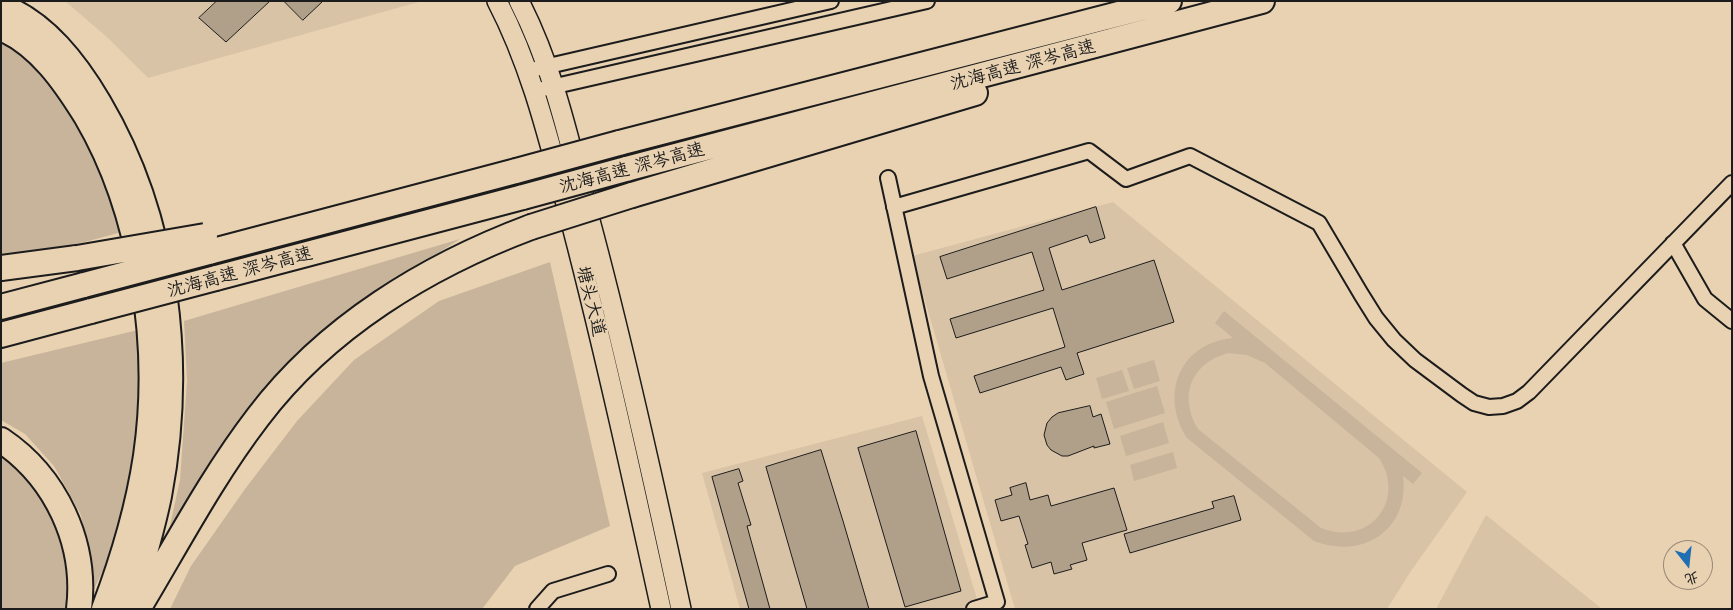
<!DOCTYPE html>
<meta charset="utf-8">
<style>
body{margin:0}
#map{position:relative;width:1733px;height:610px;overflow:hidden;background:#e9d2b2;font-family:Mali,"LXGW WenKai TC",sans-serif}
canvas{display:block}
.frame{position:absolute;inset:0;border:2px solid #1c1c1c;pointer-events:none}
.north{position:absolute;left:1663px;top:540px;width:50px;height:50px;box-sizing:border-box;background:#e9d2b2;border:1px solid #978976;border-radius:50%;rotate:164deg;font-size:14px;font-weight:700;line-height:20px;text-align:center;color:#1c1c1c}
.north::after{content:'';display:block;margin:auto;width:18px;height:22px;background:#1f6fb2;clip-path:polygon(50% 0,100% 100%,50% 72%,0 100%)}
</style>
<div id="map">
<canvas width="1733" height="610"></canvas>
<div class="frame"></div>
<div class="north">北</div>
</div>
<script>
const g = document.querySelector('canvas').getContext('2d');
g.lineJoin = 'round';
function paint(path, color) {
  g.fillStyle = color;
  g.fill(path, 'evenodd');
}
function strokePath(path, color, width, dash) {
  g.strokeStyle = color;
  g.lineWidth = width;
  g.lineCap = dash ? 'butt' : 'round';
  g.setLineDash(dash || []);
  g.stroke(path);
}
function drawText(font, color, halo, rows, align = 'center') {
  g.font = font + ' Mali,"LXGW WenKai TC",sans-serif';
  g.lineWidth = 4;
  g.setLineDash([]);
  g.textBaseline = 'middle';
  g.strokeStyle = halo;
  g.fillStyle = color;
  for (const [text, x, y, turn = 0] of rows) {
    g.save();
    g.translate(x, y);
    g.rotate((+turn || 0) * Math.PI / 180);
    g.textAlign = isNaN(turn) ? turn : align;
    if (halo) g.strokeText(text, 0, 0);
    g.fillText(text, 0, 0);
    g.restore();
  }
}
const built = new Path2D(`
 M 65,1 L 422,1 L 148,78 L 108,38 Z
 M 1113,202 L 1467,492 L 1411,571 L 1387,609 L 1015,609 L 912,256 Z
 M 922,416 L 980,609 L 740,609 L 702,473 Z
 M 1486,515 L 1602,609 L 1436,609 Z`);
const green = new Path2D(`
 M 1,39 C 68,82 99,159 121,232 C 81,244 43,252 1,258 Z
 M 460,239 L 351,309 L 296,353 L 255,401 L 221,448 L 169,530 L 180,480 L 187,381 L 184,321 Z
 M 550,262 L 610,526 L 515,566 L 482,609 L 170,609 L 191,566 L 245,489 L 297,421 L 354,360 L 439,301 Z
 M 1224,311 L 1422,473 L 1413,484 L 1403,476 C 1410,530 1362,560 1314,541 L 1187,438 C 1159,394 1180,343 1233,338 L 1215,323 ZM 1228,353 L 1247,355 L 1265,363 L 1379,458 C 1407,501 1369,547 1321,528 L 1198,429 C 1178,396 1191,363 1228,353 Z
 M 138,330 L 140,407 L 137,458 L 112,552 L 91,595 L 90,559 L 81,515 L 54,466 L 25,434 L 1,420 L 1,363 Z
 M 1154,360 L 1160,381 L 1134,389 L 1127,368 Z
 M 1122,370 L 1129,391 L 1102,399 L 1096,378 Z
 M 1157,386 L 1165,413 L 1114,429 L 1106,402 Z
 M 1163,422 L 1169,443 L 1126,456 L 1120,436 Z
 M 1173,452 L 1177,468 L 1134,481 L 1130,465 Z
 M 1,454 C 46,484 77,555 67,609 L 1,609 Z`);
const building = new Path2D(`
 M 217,1 L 270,1 L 226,42 L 199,18 Z
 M 284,1 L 323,1 L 303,20 Z
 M 1096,207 L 1105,238 L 1090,243 L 1087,235 L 1049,248 L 1062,290 L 1154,260 L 1174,322 L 1077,353 L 1084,374 L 1066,380 L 1061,367 L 980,393 L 974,376 L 1065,347 L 1053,308 L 956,338 L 950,319 L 1044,290 L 1032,252 L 947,279 L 940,257 Z
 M 1090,406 L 1093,417 L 1101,414 L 1110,444 L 1094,448 L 1094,446 L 1068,456 L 1062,456 L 1051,450 L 1047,445 L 1044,435 L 1047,423 L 1052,417 L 1058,413 Z
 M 916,431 L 961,591 L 905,607 L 858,448 Z
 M 821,450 L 843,521 L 869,609 L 807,609 L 766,467 Z
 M 739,469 L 743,481 L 738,483 L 751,525 L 747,526 L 770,609 L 749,609 L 712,477 Z
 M 1026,483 L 1030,500 L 1048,495 L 1051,506 L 1114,488 L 1127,530 L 1082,543 L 1087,560 L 1070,565 L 1072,569 L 1054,574 L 1051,562 L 1032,568 L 1025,545 L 1028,544 L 1019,516 L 1001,521 L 995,500 L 1012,495 L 1010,488 Z
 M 1234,496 L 1241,520 L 1130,553 L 1124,534 L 1214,508 L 1212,502 Z`);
const street = new Path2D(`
 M 527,71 L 831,1
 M 534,91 L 927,1
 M 888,178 L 931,376 L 997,602 L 974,609
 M 894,207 L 1089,151 L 1126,179 L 1190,156 L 1319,223 L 1361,294 L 1376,318 L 1394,340 L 1415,360 L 1462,395 L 1474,403 L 1489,407 L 1503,406 L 1517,401 L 1529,392 L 1732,183
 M 1673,243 L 1705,299 L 1732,321
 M 537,609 L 553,591 L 608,574`);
const secondary = new Path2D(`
 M 497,1 C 534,72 551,150 572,226 C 605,353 633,481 661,609
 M 519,1 C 554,69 570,144 589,217 C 624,347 653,478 681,609`);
const highway = new Path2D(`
 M 1,6 C 45,23 76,64 99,103 C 168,220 184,364 159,496 C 151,534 140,571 128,609
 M 1,28 C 39,44 65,82 86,116 C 143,213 162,346 146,456 C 138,509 123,559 104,609
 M 619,143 L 1169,1
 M 626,169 L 1262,1
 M 632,195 L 975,93
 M 209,252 L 516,171
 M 1,268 L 77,258
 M 216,278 L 523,197
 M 1,307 L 84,285
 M 1,335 L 91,311
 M 1,440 C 56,477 87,543 79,609
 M 138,609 C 177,544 212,477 258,417 C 326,327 427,266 531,227`);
const highwayBridge = new Path2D(`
 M 516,171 L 619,143
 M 523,197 L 626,169
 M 531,227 L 632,195
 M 77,258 L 205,236
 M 84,285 L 209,252
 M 91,311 L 216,278`);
const streetNames = [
 ["沈海高速 深岑高速",1023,65,-15],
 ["沈海高速 深岑高速",632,168,-15],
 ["沈海高速 深岑高速",240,272,-15],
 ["塘头大道",591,301,76]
];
paint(built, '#d8c3a6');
paint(green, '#c7b49a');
paint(building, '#b0a089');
strokePath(building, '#1c1c1c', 1);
strokePath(street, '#1c1c1c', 18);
strokePath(secondary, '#1c1c1c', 22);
strokePath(highway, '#1c1c1c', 28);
strokePath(street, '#e9d2b2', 14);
strokePath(secondary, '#e9d2b2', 19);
strokePath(highway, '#e9d2b2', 24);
strokePath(highwayBridge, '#1c1c1c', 28, []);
strokePath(highwayBridge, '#e9d2b2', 24);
drawText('18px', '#1c1c1c', '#e9d2b2', streetNames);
</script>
